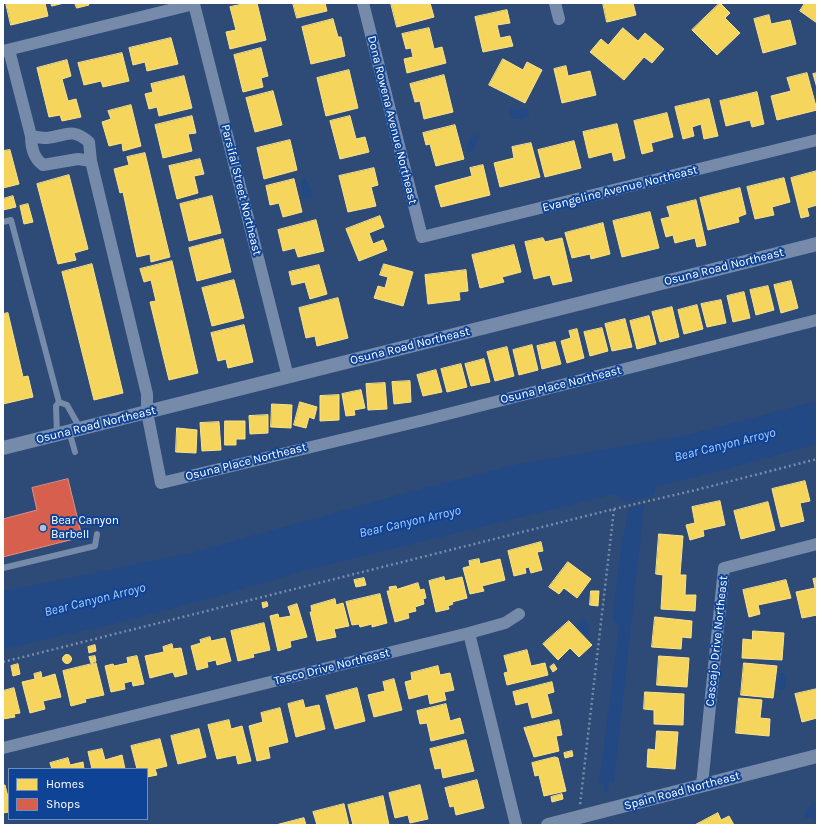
<!DOCTYPE html>
<style>
body{margin:0}
#map{position:relative;width:820px;height:828px;overflow:hidden;background:#2e4a76;font-family:Karla,sans-serif}
canvas{display:block}
.frame{position:absolute;inset:0;border:4px solid #fff;pointer-events:none}
.legend{position:absolute;left:8px;top:768px;width:140px;height:52px;box-sizing:border-box;background:#0f4395;border:1px solid #6f8ebf;margin:0;padding:5px 7px;list-style:none;font-size:12px;color:#fff}
.legend li{display:flex;align-items:center;gap:8px;height:20px}
.legend b{width:20px;border:1px solid #6f8ebf}
</style>
<div id="map">
<canvas width="820" height="828"></canvas>
<div class="frame"></div>
<ul class="legend">
<li><b style="height:11px;background:#f6d55c"></b>Homes</li>
<li><b style="height:11px;background:#d6604d"></b>Shops</li>
</ul>
</div>
<script>
const g = document.querySelector('canvas').getContext('2d');
g.lineJoin = 'round';
function paint(path, color) {
  g.fillStyle = color;
  g.fill(path, 'evenodd');
}
function strokePath(path, color, width, dash) {
  g.strokeStyle = color;
  g.lineWidth = width;
  g.lineCap = dash ? 'butt' : 'round';
  g.setLineDash(dash || []);
  g.stroke(path);
}
function drawText(font, color, halo, rows, align = 'center') {
  g.font = font + ' Karla,sans-serif';
  g.lineWidth = 4;
  g.setLineDash([]);
  g.textBaseline = 'middle';
  g.strokeStyle = halo;
  g.fillStyle = color;
  for (const [text, x, y, turn = 0] of rows) {
    g.save();
    g.translate(x, y);
    g.rotate((+turn || 0) * Math.PI / 180);
    g.textAlign = isNaN(turn) ? turn : align;
    if (halo) g.strokeText(text, 0, 0);
    g.fillText(text, 0, 0);
    g.restore();
  }
}
const water = new Path2D(`
 M 511,108 L 515,110 L 527,108 L 529,115 L 521,119 L 511,119 L 509,110 Z
 M 474,135 L 479,136 L 473,151 L 471,152 L 466,150 L 469,141 Z
 M 305,178 C 308,183 314,190 311,197 L 306,198 L 303,196 L 301,184 L 302,179 Z
 M 817,401 L 817,444 L 697,477 L 656,486 L 653,497 L 644,506 L 614,782 L 599,785 L 619,627 L 612,618 L 613,611 L 621,546 L 629,510 L 623,500 L 615,494 L 307,570 L 208,599 L 101,627 L 3,649 L 3,591 L 191,553 L 409,492 L 523,463 L 687,435 Z
 M 585,620 L 590,628 L 589,635 L 585,635 L 576,625 L 578,621 Z
 M 781,673 L 783,673 L 786,677 L 785,688 L 781,690 L 776,687 L 778,676 Z
 M 816,803 L 817,821 L 813,818 L 807,818 L 804,815 L 811,804 Z`);
const pier = new Path2D(`
 M 654,495 L 651,502 L 626,509 L 623,503 Z`);
const homes = new Path2D(`
 M 6,3 L 45,3 L 48,16 L 11,25 Z
 M 51,3 L 64,3 L 52,6 Z
 M 75,3 L 88,3 L 89,5 L 77,8 Z
 M 248,3 L 257,3 L 266,40 L 230,49 L 226,32 L 236,30 L 230,7 Z
 M 293,3 L 325,3 L 327,11 L 297,18 Z
 M 391,3 L 430,3 L 434,17 L 397,27 Z
 M 603,3 L 633,3 L 636,15 L 607,22 Z
 M 720,3 L 730,13 L 725,18 L 740,33 L 717,55 L 692,30 Z
 M 805,3 L 817,3 L 817,23 L 800,11 Z
 M 507,10 L 510,23 L 497,25 L 500,38 L 510,36 L 513,46 L 483,52 L 475,17 Z
 M 769,15 L 771,24 L 790,20 L 796,44 L 763,53 L 754,19 Z
 M 333,19 L 338,37 L 341,37 L 345,56 L 311,64 L 302,27 Z
 M 429,28 L 434,49 L 442,47 L 446,63 L 407,73 L 404,59 L 413,57 L 411,48 L 406,49 L 402,34 Z
 M 623,28 L 638,41 L 645,33 L 664,49 L 652,63 L 644,57 L 624,80 L 590,52 L 601,39 L 608,45 Z
 M 171,38 L 178,64 L 147,71 L 145,62 L 133,65 L 129,48 Z
 M 261,48 L 268,76 L 261,78 L 263,87 L 243,92 L 234,55 Z
 M 122,53 L 129,81 L 103,87 L 101,81 L 84,85 L 78,63 Z
 M 503,59 L 523,70 L 527,62 L 542,70 L 525,103 L 489,85 Z
 M 67,60 L 71,76 L 62,79 L 68,101 L 76,99 L 81,117 L 62,121 L 60,115 L 49,117 L 37,68 Z
 M 566,66 L 568,76 L 590,71 L 596,95 L 562,103 L 554,69 Z
 M 349,70 L 358,108 L 326,116 L 317,78 Z
 M 807,73 L 817,110 L 777,120 L 771,96 L 791,91 L 787,78 Z
 M 817,73 L 817,88 L 813,74 Z
 M 444,75 L 453,112 L 424,119 L 420,101 L 415,102 L 410,84 Z
 M 184,76 L 192,108 L 159,116 L 157,107 L 149,109 L 145,94 L 153,92 L 151,84 Z
 M 273,91 L 282,125 L 255,132 L 246,98 Z
 M 757,92 L 764,124 L 752,127 L 750,120 L 726,126 L 720,101 Z
 M 709,99 L 718,136 L 704,139 L 701,124 L 692,127 L 694,136 L 683,139 L 675,107 Z
 M 131,105 L 141,146 L 123,151 L 122,143 L 109,146 L 102,122 L 111,119 L 108,111 Z
 M 667,113 L 673,137 L 651,143 L 653,151 L 642,154 L 634,121 Z
 M 192,116 L 196,133 L 188,134 L 192,151 L 163,158 L 155,125 Z
 M 350,116 L 356,139 L 365,137 L 369,152 L 340,159 L 330,121 Z
 M 617,124 L 625,158 L 614,161 L 612,152 L 589,158 L 583,132 Z
 M 455,125 L 464,159 L 436,166 L 430,144 L 426,145 L 423,133 Z
 M 290,140 L 297,170 L 264,179 L 257,148 Z
 M 574,141 L 581,168 L 545,177 L 538,150 Z
 M 531,143 L 540,177 L 500,187 L 494,163 L 514,158 L 512,147 Z
 M 10,150 L 19,184 L 3,188 L 3,151 Z
 M 145,153 L 170,257 L 151,262 L 150,254 L 137,257 L 123,192 L 120,193 L 114,169 L 129,165 L 127,157 Z
 M 200,159 L 204,174 L 194,176 L 198,193 L 177,199 L 169,166 Z
 M 483,165 L 490,195 L 441,207 L 435,186 L 472,176 L 470,168 Z
 M 374,168 L 378,185 L 371,187 L 376,206 L 348,212 L 339,176 Z
 M 817,171 L 817,205 L 807,208 L 809,216 L 801,218 L 791,178 Z
 M 69,175 L 88,249 L 74,253 L 76,260 L 58,264 L 37,184 Z
 M 784,178 L 790,202 L 772,207 L 774,215 L 755,219 L 747,187 Z
 M 294,179 L 302,212 L 283,217 L 279,203 L 270,205 L 266,186 Z
 M 740,188 L 746,214 L 738,217 L 739,222 L 708,230 L 700,198 Z
 M 13,196 L 16,207 L 3,210 L 3,199 Z
 M 212,196 L 221,233 L 189,241 L 180,204 Z
 M 696,200 L 706,245 L 697,247 L 695,238 L 675,243 L 673,235 L 666,237 L 661,219 L 670,217 L 667,207 Z
 M 28,204 L 33,222 L 24,224 L 20,206 Z
 M 650,212 L 659,248 L 622,257 L 613,221 Z
 M 380,216 L 384,227 L 369,233 L 373,244 L 383,240 L 387,250 L 359,261 L 346,229 Z
 M 316,220 L 324,251 L 298,257 L 295,248 L 283,251 L 278,230 Z
 M 603,223 L 610,254 L 591,259 L 590,254 L 572,258 L 565,233 Z
 M 543,238 L 545,242 L 562,238 L 572,281 L 553,285 L 550,275 L 534,279 L 525,242 Z
 M 223,239 L 231,272 L 197,281 L 189,248 Z
 M 514,245 L 521,272 L 502,277 L 504,282 L 480,288 L 472,255 Z
 M 172,261 L 198,373 L 169,380 L 150,302 L 156,301 L 151,280 L 144,282 L 140,269 Z
 M 92,264 L 123,393 L 94,400 L 62,272 Z
 M 384,264 L 413,272 L 403,306 L 374,298 L 378,286 L 385,288 L 388,277 L 380,275 Z
 M 319,265 L 327,294 L 310,299 L 305,282 L 292,285 L 289,272 Z
 M 466,270 L 468,291 L 459,292 L 460,300 L 428,304 L 425,275 Z
 M 234,280 L 244,318 L 212,326 L 202,288 Z
 M 791,281 L 798,308 L 781,313 L 774,285 Z
 M 768,286 L 774,310 L 756,315 L 750,290 Z
 M 744,292 L 750,318 L 733,322 L 727,296 Z
 M 338,298 L 348,338 L 317,346 L 315,336 L 306,338 L 299,308 Z
 M 721,300 L 726,323 L 707,327 L 701,304 Z
 M 697,305 L 703,329 L 684,334 L 678,310 Z
 M 672,307 L 679,337 L 660,342 L 652,312 Z
 M 8,313 L 23,377 L 28,376 L 33,397 L 3,404 L 3,314 Z
 M 649,316 L 656,344 L 637,349 L 630,321 Z
 M 625,319 L 632,347 L 612,351 L 605,324 Z
 M 244,325 L 253,362 L 228,368 L 226,359 L 218,361 L 211,333 Z
 M 602,328 L 608,351 L 590,356 L 584,332 Z
 M 577,329 L 584,358 L 567,363 L 561,341 L 571,338 L 569,331 Z
 M 555,342 L 561,364 L 542,369 L 537,346 Z
 M 532,345 L 538,370 L 519,375 L 513,350 Z
 M 507,347 L 514,376 L 495,381 L 487,352 Z
 M 484,359 L 490,382 L 471,386 L 465,364 Z
 M 461,364 L 467,387 L 447,392 L 441,369 Z
 M 436,370 L 442,392 L 423,396 L 417,375 Z
 M 410,381 L 411,402 L 394,404 L 392,382 Z
 M 385,383 L 387,409 L 368,410 L 366,384 Z
 M 361,390 L 365,408 L 354,410 L 355,415 L 346,416 L 342,394 Z
 M 339,395 L 339,420 L 320,421 L 320,396 Z
 M 300,402 L 317,407 L 314,419 L 309,417 L 306,428 L 294,425 Z
 M 272,404 L 292,405 L 291,428 L 271,427 Z
 M 268,415 L 268,433 L 250,434 L 249,416 Z
 M 225,421 L 245,421 L 245,439 L 236,439 L 236,445 L 225,445 Z
 M 219,422 L 221,450 L 202,451 L 200,423 Z
 M 177,428 L 197,430 L 196,453 L 176,452 Z
 M 805,481 L 810,501 L 800,503 L 804,521 L 781,527 L 772,489 Z
 M 720,501 L 725,525 L 703,530 L 704,536 L 690,540 L 686,525 L 695,523 L 692,507 Z
 M 768,502 L 775,530 L 741,539 L 734,511 Z
 M 659,534 L 683,536 L 680,575 L 686,575 L 685,595 L 696,595 L 695,611 L 661,609 L 663,575 L 656,574 Z
 M 541,542 L 543,551 L 537,552 L 542,570 L 531,573 L 529,567 L 525,568 L 526,573 L 514,576 L 508,551 Z
 M 479,559 L 480,564 L 500,559 L 505,580 L 482,586 L 484,591 L 470,594 L 463,568 L 470,566 L 469,561 Z
 M 568,562 L 591,579 L 577,598 L 564,588 L 559,594 L 549,587 Z
 M 444,577 L 445,581 L 462,577 L 467,598 L 452,602 L 453,604 L 448,606 L 449,609 L 436,612 L 429,581 Z
 M 364,578 L 366,585 L 356,587 L 354,580 Z
 M 817,578 L 817,615 L 802,618 L 796,592 L 815,588 L 813,579 Z
 M 786,580 L 791,598 L 758,605 L 760,614 L 749,617 L 743,590 Z
 M 418,583 L 420,590 L 424,589 L 426,598 L 423,599 L 424,604 L 415,607 L 416,611 L 408,613 L 409,618 L 395,622 L 387,591 L 390,591 L 389,587 L 396,586 L 397,589 Z
 M 591,591 L 599,591 L 598,606 L 590,605 Z
 M 380,594 L 387,623 L 372,627 L 372,624 L 360,627 L 359,624 L 352,625 L 346,602 Z
 M 335,599 L 336,605 L 343,603 L 349,626 L 334,629 L 336,637 L 317,641 L 310,612 L 312,612 L 311,606 Z
 M 267,602 L 268,606 L 263,608 L 262,603 Z
 M 297,604 L 307,637 L 290,641 L 291,647 L 278,651 L 270,616 L 278,614 L 279,618 L 291,616 L 288,607 Z
 M 655,617 L 692,621 L 691,638 L 682,637 L 681,649 L 652,647 Z
 M 569,621 L 592,645 L 579,657 L 570,648 L 558,660 L 543,644 Z
 M 264,623 L 270,650 L 253,654 L 254,657 L 238,661 L 231,631 Z
 M 753,631 L 784,633 L 782,660 L 742,658 L 743,639 L 752,640 Z
 M 210,637 L 211,641 L 225,638 L 231,661 L 217,665 L 216,660 L 207,662 L 208,667 L 197,670 L 191,646 L 201,643 L 200,640 Z
 M 172,644 L 173,649 L 181,648 L 187,674 L 175,677 L 173,672 L 150,678 L 145,656 L 164,652 L 163,647 Z
 M 95,645 L 96,651 L 89,653 L 88,647 Z
 M 527,650 L 531,666 L 545,663 L 548,675 L 507,685 L 504,673 L 508,672 L 504,656 Z
 M62.5 659a4.5 4.5 0 1 1 9 0a4.5 4.5 0 1 1-9 0Z
 M 95,656 L 96,661 L 91,663 L 89,657 Z
 M 137,656 L 144,684 L 133,686 L 132,681 L 124,683 L 125,689 L 111,692 L 105,666 L 113,664 L 114,666 L 128,663 L 127,658 Z
 M 659,656 L 689,658 L 687,687 L 657,685 Z
 M 96,663 L 104,695 L 85,699 L 86,702 L 71,706 L 63,671 Z
 M 744,663 L 777,666 L 773,698 L 741,695 Z
 M 18,664 L 20,674 L 13,676 L 11,666 Z
 M 554,664 L 557,669 L 553,672 L 550,667 Z
 M 438,666 L 440,675 L 450,673 L 454,690 L 444,692 L 446,700 L 430,704 L 428,694 L 409,699 L 405,682 L 412,680 L 411,673 Z
 M 41,672 L 42,678 L 55,674 L 61,697 L 43,701 L 45,709 L 30,713 L 22,682 L 35,679 L 34,674 Z
 M 394,679 L 402,710 L 374,717 L 368,695 L 385,691 L 383,682 Z
 M 552,682 L 554,692 L 547,694 L 552,713 L 532,718 L 528,702 L 516,705 L 513,692 Z
 M 14,688 L 20,713 L 14,714 L 15,717 L 3,719 L 3,691 Z
 M 357,688 L 365,721 L 335,729 L 326,696 Z
 M 817,689 L 817,718 L 802,722 L 795,694 Z
 M 645,692 L 684,694 L 683,725 L 654,724 L 654,710 L 644,709 Z
 M 739,698 L 762,700 L 760,718 L 770,719 L 769,736 L 736,733 Z
 M 303,700 L 305,708 L 319,705 L 325,729 L 296,737 L 288,704 Z
 M 446,704 L 450,721 L 460,718 L 464,733 L 431,741 L 427,723 L 420,724 L 417,711 Z
 M 280,708 L 288,742 L 268,747 L 270,758 L 257,761 L 249,726 L 263,722 L 261,713 Z
 M 229,720 L 231,729 L 242,726 L 251,761 L 238,764 L 236,755 L 217,759 L 208,725 Z
 M 559,720 L 562,735 L 556,736 L 559,751 L 534,757 L 524,728 Z
 M 199,729 L 206,757 L 178,764 L 171,736 Z
 M 657,731 L 678,732 L 675,769 L 647,767 L 648,749 L 655,750 Z
 M 160,739 L 167,766 L 155,769 L 157,775 L 147,777 L 147,769 L 137,769 L 131,746 Z
 M 466,740 L 474,771 L 443,778 L 441,768 L 435,769 L 430,749 Z
 M 102,749 L 105,760 L 122,755 L 125,769 L 92,769 L 88,752 Z
 M 572,751 L 573,756 L 565,758 L 564,753 Z
 M 555,757 L 558,758 L 566,791 L 544,796 L 539,775 L 535,776 L 532,763 Z
 M 68,758 L 70,765 L 83,762 L 84,769 L 52,769 L 50,763 Z
 M 477,780 L 484,808 L 456,815 L 454,806 L 450,807 L 445,788 Z
 M 3,785 L 5,785 L 9,801 L 9,812 L 3,813 Z
 M 420,785 L 428,819 L 410,823 L 408,815 L 395,818 L 389,793 Z
 M 562,794 L 563,799 L 552,802 L 551,797 Z
 M 383,796 L 389,825 L 353,825 L 348,805 Z
 M 344,804 L 349,825 L 317,825 L 313,812 Z
 M 718,813 L 721,820 L 729,816 L 734,825 L 695,825 Z
 M 304,818 L 306,825 L 276,825 Z`);
const shops = new Path2D(`
 M 68,479 L 82,537 L 3,557 L 3,519 L 37,510 L 32,488 Z`);
const stream = new Path2D(`
 M 606,791 L 607,780`);
const path = new Path2D(`
 M 614,509 L 700,489 L 817,459
 M 3,662 L 614,509 L 580,805`);
const service = new Path2D(`
 M 3,222 L 11,220 L 59,402
 M 69,431 L 75,452
 M 57,434 L 56,406 L 59,402 L 67,405 L 80,428
 M 3,568 L 95,546 L 97,534`);
const minor = new Path2D(`
 M 363,3 L 422,237 L 817,140
 M 555,3 L 559,19
 M 9,50 L 31,136 C 31,147 33,158 43,165 L 78,159 L 91,161
 M 3,51 L 194,4 L 288,377
 M 31,136 C 36,137 42,138 47,138 C 66,136 71,127 89,142 L 91,161 L 147,394 L 147,412 L 161,483 L 428,419 L 817,320
 M 469,633 L 505,623 L 519,614
 M 3,748 L 469,633 L 516,825
 M 702,785 L 724,568 L 817,544`);
const tertiary = new Path2D(`
 M 3,448 L 817,244
 M 548,825 L 817,756`);
const markers = [
 [43,528,4,"#b6c0cf"]
];
const streetNames = [
 ["Dona Rowena Avenue Northeast",392,120,76],
 ["Evangeline Avenue Northeast",620,189,-14],
 ["Parsifal Street Northeast",241,190,76],
 ["Osuna Road Northeast",724,267,-14],
 ["Osuna Road Northeast",410,346,-14],
 ["Osuna Place Northeast",561,385,-14],
 ["Osuna Road Northeast",96,425,-14],
 ["Osuna Place Northeast",246,462,-14],
 ["Cascajo Drive Northeast",717,641,-84],
 ["Tasco Drive Northeast",332,667,-14],
 ["Spain Road Northeast",682,791,-15]
];
const poiNames = [
 ["Bear Canyon",51,521],
 ["Barbell",51,535]
];
const waterNames = [
 ["Bear Canyon Arroyo",725,445,-14],
 ["Bear Canyon Arroyo",410,522,-13],
 ["Bear Canyon Arroyo",95,600,-14]
];
paint(water, '#234985');
paint(pier, '#2e4a76');
paint(homes, '#f6d55c');
strokePath(homes, '#f9e28d', 1);
paint(shops, '#d6604d');
strokePath(shops, '#e29082', 1);
strokePath(stream, '#234985', 4);
strokePath(path, '#768ba9', 2.5, [2, 3]);
strokePath(service, '#768ba9', 6);
strokePath(minor, '#768ba9', 12);
strokePath(tertiary, '#768ba9', 14);
for (const [x, y, r, color] of markers) {
  const dot = new Path2D();
  dot.arc(x, y, r, 0, 2 * Math.PI);
  g.fillStyle = color;
  g.fill(dot);
  strokePath(dot, '#0f4395', 1.5);
}
drawText('12px', '#fff', '#0f4395', streetNames);
drawText('12px', '#fff', '#0f4395', poiNames, 'left');
drawText('italic 13px', '#a9cafb', '#0f4395', waterNames);
</script>
